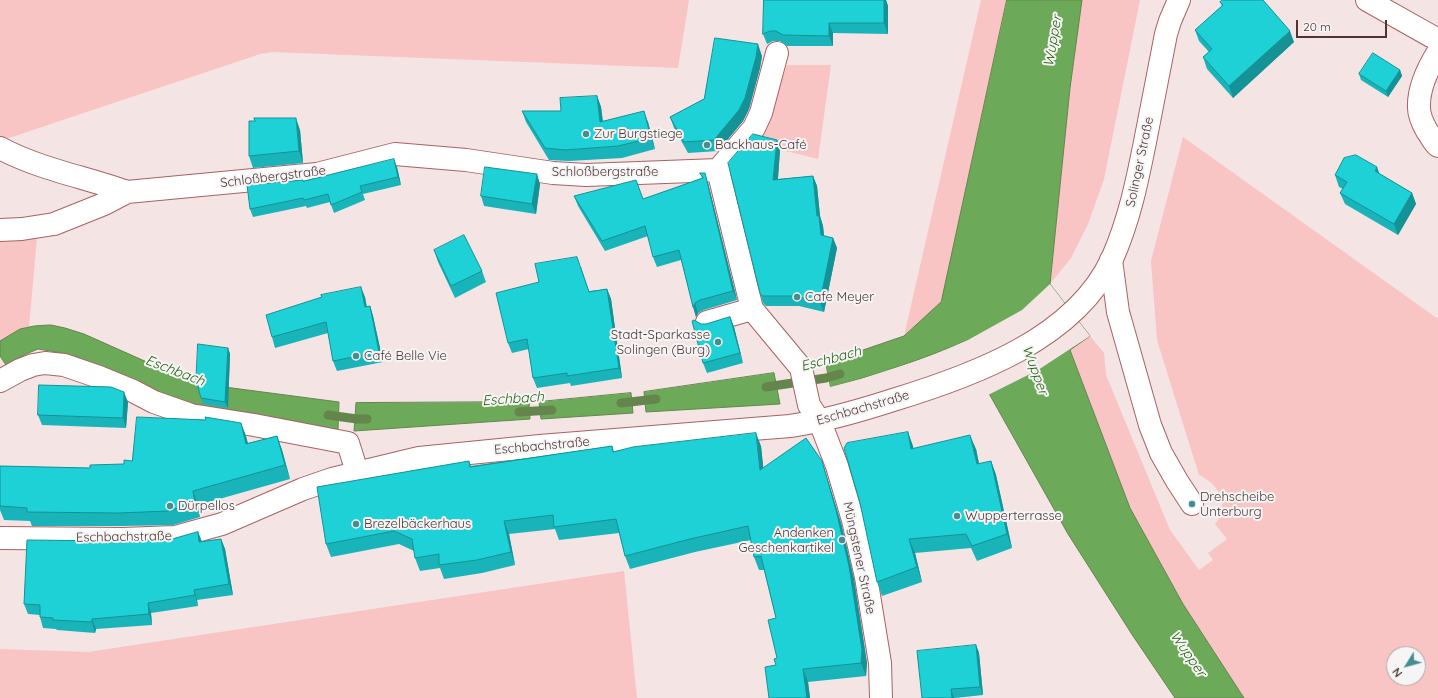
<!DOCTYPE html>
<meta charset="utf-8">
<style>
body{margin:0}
#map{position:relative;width:1438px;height:698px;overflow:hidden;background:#f4e4e4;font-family:Quicksand,sans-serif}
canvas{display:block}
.north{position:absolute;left:1386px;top:646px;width:40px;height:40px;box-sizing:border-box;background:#f5f5f5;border:1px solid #b3a7a7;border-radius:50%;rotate:233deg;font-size:11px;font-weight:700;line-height:16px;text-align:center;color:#513333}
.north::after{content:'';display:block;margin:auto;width:14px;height:18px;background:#458d8f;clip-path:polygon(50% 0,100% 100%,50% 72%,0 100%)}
.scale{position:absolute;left:1296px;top:20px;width:91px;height:18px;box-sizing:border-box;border:2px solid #513333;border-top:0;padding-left:5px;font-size:12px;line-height:14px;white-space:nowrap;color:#513333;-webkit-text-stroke:3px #f5f5f5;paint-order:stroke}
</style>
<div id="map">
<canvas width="1438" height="698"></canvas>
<div class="north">N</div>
<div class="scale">20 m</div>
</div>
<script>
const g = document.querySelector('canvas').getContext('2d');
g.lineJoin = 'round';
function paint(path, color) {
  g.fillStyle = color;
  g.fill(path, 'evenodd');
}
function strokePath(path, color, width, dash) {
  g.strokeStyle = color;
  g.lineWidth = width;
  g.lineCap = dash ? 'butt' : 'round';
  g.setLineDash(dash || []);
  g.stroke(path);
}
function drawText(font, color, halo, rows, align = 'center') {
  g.font = font + ' Quicksand,sans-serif';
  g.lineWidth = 4;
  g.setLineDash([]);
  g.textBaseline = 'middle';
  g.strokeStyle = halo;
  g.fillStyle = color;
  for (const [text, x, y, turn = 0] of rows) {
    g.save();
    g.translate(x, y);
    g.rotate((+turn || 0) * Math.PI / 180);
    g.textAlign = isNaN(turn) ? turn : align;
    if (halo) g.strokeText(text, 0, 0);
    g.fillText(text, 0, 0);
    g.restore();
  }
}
const green = new Path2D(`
 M 0,0 L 689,0 L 678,68 L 272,52 L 260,54 L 0,141 Z
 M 981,0 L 1007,0 L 941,302 L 904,336 Z
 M 1082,0 L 1140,0 L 1104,179 L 1088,224 L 1071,258 L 1050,284 L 1070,88 Z
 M 787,65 L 831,65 L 818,159 L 758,144 Z
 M 1183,137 L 1438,319 L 1438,698 L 1244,698 L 1183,604 L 1130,508 L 1070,349 L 1090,336 L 1104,353 L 1106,375 L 1170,530 L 1199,570 L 1213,560 L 1208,553 L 1227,539 L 1215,524 C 1231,505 1219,484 1199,475 L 1157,340 L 1151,261 ZM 1394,654 L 1418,654 L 1418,678 L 1394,678 Z
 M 37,237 L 29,327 L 20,329 L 0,341 L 0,240 Z
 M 624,571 L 637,698 L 0,698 L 0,649 L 88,652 Z`);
const water = new Path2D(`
 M 1007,0 L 1082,0 L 1070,88 L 1050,284 L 1090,336 L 1070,350 L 1130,508 L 1183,604 L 1244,698 L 1175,698 L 1133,636 L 1068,534 L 987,390 L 968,340 C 923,359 877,375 830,387 L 825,363 L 904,336 L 941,302 Z
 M 51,325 L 65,328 L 84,334 L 194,383 L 339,402 L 338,430 L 192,407 L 77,357 L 57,352 L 38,349 L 26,354 L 6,365 L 0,356 L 0,341 L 20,329 L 34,326 Z
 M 774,373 L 780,404 L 646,412 L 644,392 Z
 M 631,393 L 633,413 L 541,419 L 539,402 Z
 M 529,402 L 530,419 L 354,431 L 356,403 Z`);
const pier = new Path2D(`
 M 1050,284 L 1090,336 L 1038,370 L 988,395 L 967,343 L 929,358 L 861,381 L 830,389 L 828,387 L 823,364 L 825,363 L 830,387 L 861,379 L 929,357 L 968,340 L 1022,310 Z`);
const stream = new Path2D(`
 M 766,387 L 826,378 L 840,374
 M 621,403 L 656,399
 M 519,412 L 552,410
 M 328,415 L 357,419 L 367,419`);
const minor = new Path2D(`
 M 1438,52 C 1428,68 1418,89 1419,108 C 1419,115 1423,124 1427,131 C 1431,136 1433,142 1438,146
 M 0,148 C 39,169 85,177 127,192 L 317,174 L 395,154 L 466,160 L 553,173 L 586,175 L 718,170 L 754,128 L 761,113 L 777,53
 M 718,170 L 752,309 L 801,368 L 809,405 L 820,422 L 837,466 L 853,520 L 866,577 L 880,663 L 881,698
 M 0,230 L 22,229 L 54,224 L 104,204 L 127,192
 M 1111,260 L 1118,312 L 1150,425 L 1161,453 L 1177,481 L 1192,504
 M 707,322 L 752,309
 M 0,381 L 20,370 L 33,365 L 45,363 L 64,365 L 99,377 L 133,391 L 154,402 L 191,415 L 254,425 L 348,443 L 357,472`);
const major = new Path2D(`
 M 1367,0 L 1438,40
 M 0,538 L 123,539 L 175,537 L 222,524 L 303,489 L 332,479 L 419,458 L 540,446 L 790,426 C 825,421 859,411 893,400 C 972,376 1075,339 1112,259 C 1129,221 1137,182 1145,142 C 1152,106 1159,70 1166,34 L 1170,21 L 1179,0`);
const wall = new Path2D(`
 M 764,0 L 886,0 L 888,6 L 888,34 L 833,33 L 833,46 L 787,46 L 780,41 L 773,41 L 767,44 L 763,34 Z
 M 1220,2 L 1294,42 L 1233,98 L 1207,69 L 1203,57 L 1209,52 L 1199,41 L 1195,30 L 1222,6 Z
 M 762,56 L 760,68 L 749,109 L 743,121 L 718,151 L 688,153 L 674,128 L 670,117 L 704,99 Z
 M 1400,70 L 1402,76 L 1388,97 L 1361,80 L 1359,74 Z
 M 597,96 L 601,107 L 603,121 L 648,122 L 655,149 L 622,158 L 569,161 L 549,160 L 526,122 L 522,111 L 561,111 Z
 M 300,130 L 303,163 L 253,168 L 249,156 Z
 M 777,140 L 780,150 L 778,179 L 813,176 L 817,186 L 820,216 L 823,226 L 824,236 L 833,238 L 837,248 L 824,312 L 799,306 L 766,306 L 763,303 L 760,293 Z
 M 397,167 L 401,185 L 363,194 L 365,200 L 334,213 L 330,202 L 307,208 L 306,206 L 253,217 L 250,209 L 303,181 Z
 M 700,173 L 708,183 L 737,300 L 704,310 L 698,313 L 696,317 L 681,260 L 657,267 L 653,257 L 648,236 L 605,251 L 578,206 L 574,196 L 643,199 L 702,178 Z
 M 1380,174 L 1412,193 L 1416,204 L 1398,235 L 1345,204 L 1340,193 L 1343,189 L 1339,187 L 1335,175 Z
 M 540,184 L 536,214 L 484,206 L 481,196 Z
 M 434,250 L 482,271 L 486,282 L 455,298 L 438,262 Z
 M 581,267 L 589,291 L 607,289 L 611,299 L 622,378 L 571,386 L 570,383 L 537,388 L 533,378 L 529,349 L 512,353 L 508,343 L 539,282 Z
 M 365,297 L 367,307 L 370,306 L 373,316 L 383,362 L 337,371 L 333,361 L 328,333 L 275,348 L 272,337 Z
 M 730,317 L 734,327 L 743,363 L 707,373 L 703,363 L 701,324 L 706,324 Z
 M 228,348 L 230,354 L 228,408 L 203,404 L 201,398 Z
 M 128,402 L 126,428 L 42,425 L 38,415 Z
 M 241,423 L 248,443 L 277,436 L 282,450 L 290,479 L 198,505 L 200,517 L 173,525 L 123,526 L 32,526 L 30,521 L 4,520 L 0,510 L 0,466 L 90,468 L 124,464 L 132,461 Z
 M 908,432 L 913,449 L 976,449 L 979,464 L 991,461 L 996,475 L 1012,548 L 977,561 L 971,548 L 915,553 L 922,582 L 882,596 L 877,582 Z
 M 612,446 L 614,452 L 761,446 L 763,468 L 822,461 L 826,474 L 841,523 L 854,579 L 867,663 L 866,676 L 808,682 L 810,698 L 769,698 L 777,658 L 776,618 L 764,570 L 759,570 L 754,557 L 751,540 L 695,552 L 630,569 L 625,556 L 619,533 L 559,540 L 555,529 L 509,534 L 515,565 L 482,573 L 444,579 L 440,568 L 420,571 L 415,558 L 414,551 L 399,544 L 331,557 L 326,544 L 469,461 L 471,466 Z
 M 198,532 L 202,542 L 221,539 L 225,549 L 233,595 L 197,600 L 198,606 L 151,613 L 152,625 L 96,629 L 95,633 L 57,630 L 56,629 L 43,628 L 40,617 L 40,615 L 28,614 L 24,604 L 119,541 L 172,539 Z
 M 976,645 L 979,653 L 983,695 L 955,698 L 922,698 Z`);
const shadedWall = new Path2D(`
 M 884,0 L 886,0 L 888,6 L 888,34 L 884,23 Z
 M 829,23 L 833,33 L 833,46 L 829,36 Z
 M 1290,31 L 1294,42 L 1233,98 L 1229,86 Z
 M 758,44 L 762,56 L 760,68 L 749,109 L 743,121 L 718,151 L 714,140 Z
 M 1400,70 L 1402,76 L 1388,97 L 1386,91 Z
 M 597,96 L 601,107 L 604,134 L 600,122 Z
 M 644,111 L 648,122 L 655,149 L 651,138 Z
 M 296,118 L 300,130 L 303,163 L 299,151 Z
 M 777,140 L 780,150 L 777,190 L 773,180 Z
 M 394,159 L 397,167 L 401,185 L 398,177 Z
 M 1377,167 L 1381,178 L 1375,171 Z
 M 705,173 L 708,183 L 737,300 L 733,291 Z
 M 537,174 L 540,184 L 536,214 L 532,204 Z
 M 813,176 L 817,186 L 820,216 L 823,226 L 825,245 L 821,235 L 817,216 Z
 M 1412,193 L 1416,204 L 1398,235 L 1394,224 Z
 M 833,238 L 837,248 L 824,312 L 820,302 Z
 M 361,287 L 365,297 L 368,317 L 365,307 Z
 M 607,289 L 611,299 L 622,378 L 619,368 Z
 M 695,303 L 698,313 L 696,317 L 693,307 Z
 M 370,306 L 373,316 L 383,362 L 379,352 Z
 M 730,317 L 734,327 L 743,363 L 740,353 Z
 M 228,348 L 230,354 L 228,408 L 225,402 Z
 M 124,392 L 128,402 L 126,428 L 123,418 Z
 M 241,423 L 246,436 L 251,457 L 246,444 Z
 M 908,432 L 913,446 L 916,463 L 911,449 Z
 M 756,433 L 761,446 L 765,483 L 760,470 Z
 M 970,435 L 976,449 L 982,478 L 977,464 Z
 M 277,436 L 282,450 L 290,479 L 285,465 Z
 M 822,461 L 826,474 L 841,523 L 854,579 L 867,663 L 866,676 L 861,663 Z
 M 991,461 L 996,475 L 1012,548 L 1007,534 Z
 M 193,491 L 198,505 L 200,517 L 195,503 Z
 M 504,521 L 509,534 L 515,565 L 511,552 Z
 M 198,532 L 202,542 L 199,542 Z
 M 221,539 L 225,549 L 233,595 L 229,584 Z
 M 909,539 L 915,553 L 922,582 L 917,567 Z
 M 194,590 L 197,600 L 198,606 L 195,595 Z
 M 148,603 L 151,613 L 152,625 L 149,614 Z
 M 92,619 L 96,629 L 95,633 L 92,622 Z
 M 976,645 L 979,653 L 983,695 L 980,687 Z
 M 803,669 L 808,682 L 810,698 L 807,698 Z
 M 951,689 L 954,698 L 952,698 Z`);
const building = new Path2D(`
 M 764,0 L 884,0 L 884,23 L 829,23 L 829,36 L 783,35 L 776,31 L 770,31 L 763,34 Z
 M 1223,0 L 1263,0 L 1290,31 L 1229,86 L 1203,57 L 1212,49 L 1195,30 L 1223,5 L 1220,2 Z
 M 715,38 L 758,44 L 756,57 L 745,98 L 739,110 L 714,140 L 684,142 L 670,117 L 704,99 Z
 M 1373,53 L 1400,70 L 1386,91 L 1359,74 Z
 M 597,96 L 600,122 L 644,111 L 651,138 L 618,146 L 565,150 L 545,148 L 522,111 L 561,111 L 560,98 Z
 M 254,118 L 296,118 L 299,151 L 249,156 L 249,121 L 255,121 Z
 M 753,134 L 777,140 L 773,180 L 813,176 L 817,216 L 819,216 L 821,235 L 833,238 L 820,302 L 795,296 L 762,296 L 760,293 L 728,163 Z
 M 1356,155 L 1377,167 L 1375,171 L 1412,193 L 1394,224 L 1340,193 L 1347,182 L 1335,175 L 1344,158 Z
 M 394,159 L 398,177 L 360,186 L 362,192 L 331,205 L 328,194 L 304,200 L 303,198 L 250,209 L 247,185 L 303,180 L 303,181 Z
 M 485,167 L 537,174 L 532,204 L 481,196 Z
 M 700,173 L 705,173 L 733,291 L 700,300 L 695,303 L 693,307 L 679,250 L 653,257 L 645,226 L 602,241 L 574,196 L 636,180 L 643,199 L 703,178 Z
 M 464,235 L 482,271 L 451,286 L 434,250 Z
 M 577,257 L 589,292 L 607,289 L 619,368 L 567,376 L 567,373 L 533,378 L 527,339 L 508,343 L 496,293 L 539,282 L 535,264 Z
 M 361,287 L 365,307 L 370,306 L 379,352 L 333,361 L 326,322 L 272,337 L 266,315 L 322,297 L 321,295 Z
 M 730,317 L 740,353 L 703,363 L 692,321 L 694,320 L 701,324 L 706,324 Z
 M 198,344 L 228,348 L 225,402 L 201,398 L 196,380 Z
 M 39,385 L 111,387 L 124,392 L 123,418 L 38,415 Z
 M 137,417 L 206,420 L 205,417 L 241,423 L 246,444 L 277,436 L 285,465 L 193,491 L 195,503 L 168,511 L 118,513 L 27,512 L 27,508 L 0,506 L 0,466 L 90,468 L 90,465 L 124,464 L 124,460 L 132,461 Z
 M 908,432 L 911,449 L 970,435 L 977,464 L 991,461 L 1007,534 L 972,546 L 966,534 L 909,539 L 917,567 L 877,582 L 860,503 L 844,448 L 847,443 Z
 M 756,433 L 760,470 L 806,438 L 822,461 L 836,510 L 849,566 L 862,650 L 861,663 L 803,669 L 807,698 L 769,698 L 765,667 L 776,665 L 774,659 L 777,658 L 768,620 L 776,618 L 761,556 L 754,557 L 748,526 L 690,539 L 625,556 L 616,519 L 554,527 L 553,515 L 504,521 L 511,552 L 477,560 L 439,565 L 439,554 L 415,558 L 412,539 L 394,531 L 326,544 L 317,487 L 469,461 L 470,467 L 612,446 L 613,452 L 633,447 Z
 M 198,532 L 199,542 L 221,539 L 229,584 L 194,590 L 195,595 L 148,603 L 149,614 L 92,619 L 92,622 L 53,620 L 53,618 L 40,617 L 40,605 L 24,604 L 27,540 L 119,541 L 172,539 Z
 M 976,645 L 980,687 L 951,689 L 952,698 L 922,698 L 917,651 Z`);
const markers = [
 [586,134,4,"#458d8f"],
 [707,145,4,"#458d8f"],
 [797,297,4,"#458d8f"],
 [718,342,4,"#458d8f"],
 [356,356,4,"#458d8f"],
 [1192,504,4,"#458d8f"],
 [170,506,4,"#458d8f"],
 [957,516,4,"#458d8f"],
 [356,524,4,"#458d8f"],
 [842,540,4,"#458d8f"]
];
const poiNames = [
 ["Zur Burgstiege",594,134],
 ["Backhaus-Café",715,145],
 ["Cafe Meyer",805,297],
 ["Stadt-Sparkasse",710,335,"right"],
 ["Solingen (Burg)",710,350,"right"],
 ["Café Belle Vie",364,356],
 ["Drehscheibe",1200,497],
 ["Unterburg",1200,512],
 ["Dürpellos",178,506],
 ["Wupperterrasse",965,516],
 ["Brezelbäckerhaus",364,524],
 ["Andenken",834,533,"right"],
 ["Geschenkartikel",834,548,"right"]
];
const streetNames = [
 ["Solinger Straße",1140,162,-78],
 ["Schloßbergstraße",605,172],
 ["Schloßbergstraße",273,177,-7],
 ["Eschbachstraße",863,408,-16],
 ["Eschbachstraße",542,446,-5],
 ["Eschbachstraße",124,537,-1],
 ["Müngstener Straße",859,558,78]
];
const waterNames = [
 ["Wupper",1053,41,-80],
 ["Eschbach",831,359,-15],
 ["Wupper",1035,370,70],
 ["Eschbach",175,371,21],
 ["Eschbach",513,399,-4],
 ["Wupper",1188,654,55]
];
paint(green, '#f8c4c4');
paint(water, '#6ca958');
strokePath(water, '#64864d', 1);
paint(pier, '#f4e4e4');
strokePath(stream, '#64864d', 9);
strokePath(minor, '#a86264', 24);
strokePath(major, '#a86264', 24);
strokePath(minor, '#fff', 22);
strokePath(major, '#fff', 22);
paint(wall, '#19b4b9');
paint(shadedWall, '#149296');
paint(building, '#1dd1d7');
strokePath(building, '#149296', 1);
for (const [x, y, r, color] of markers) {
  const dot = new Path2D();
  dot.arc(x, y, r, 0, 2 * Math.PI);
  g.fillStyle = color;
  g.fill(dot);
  strokePath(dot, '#f5f5f5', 1.5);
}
drawText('13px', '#513333', '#f5f5f5', poiNames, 'left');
drawText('13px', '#513333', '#f5f5f5', streetNames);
drawText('italic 14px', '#296310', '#f5f5f5', waterNames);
</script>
